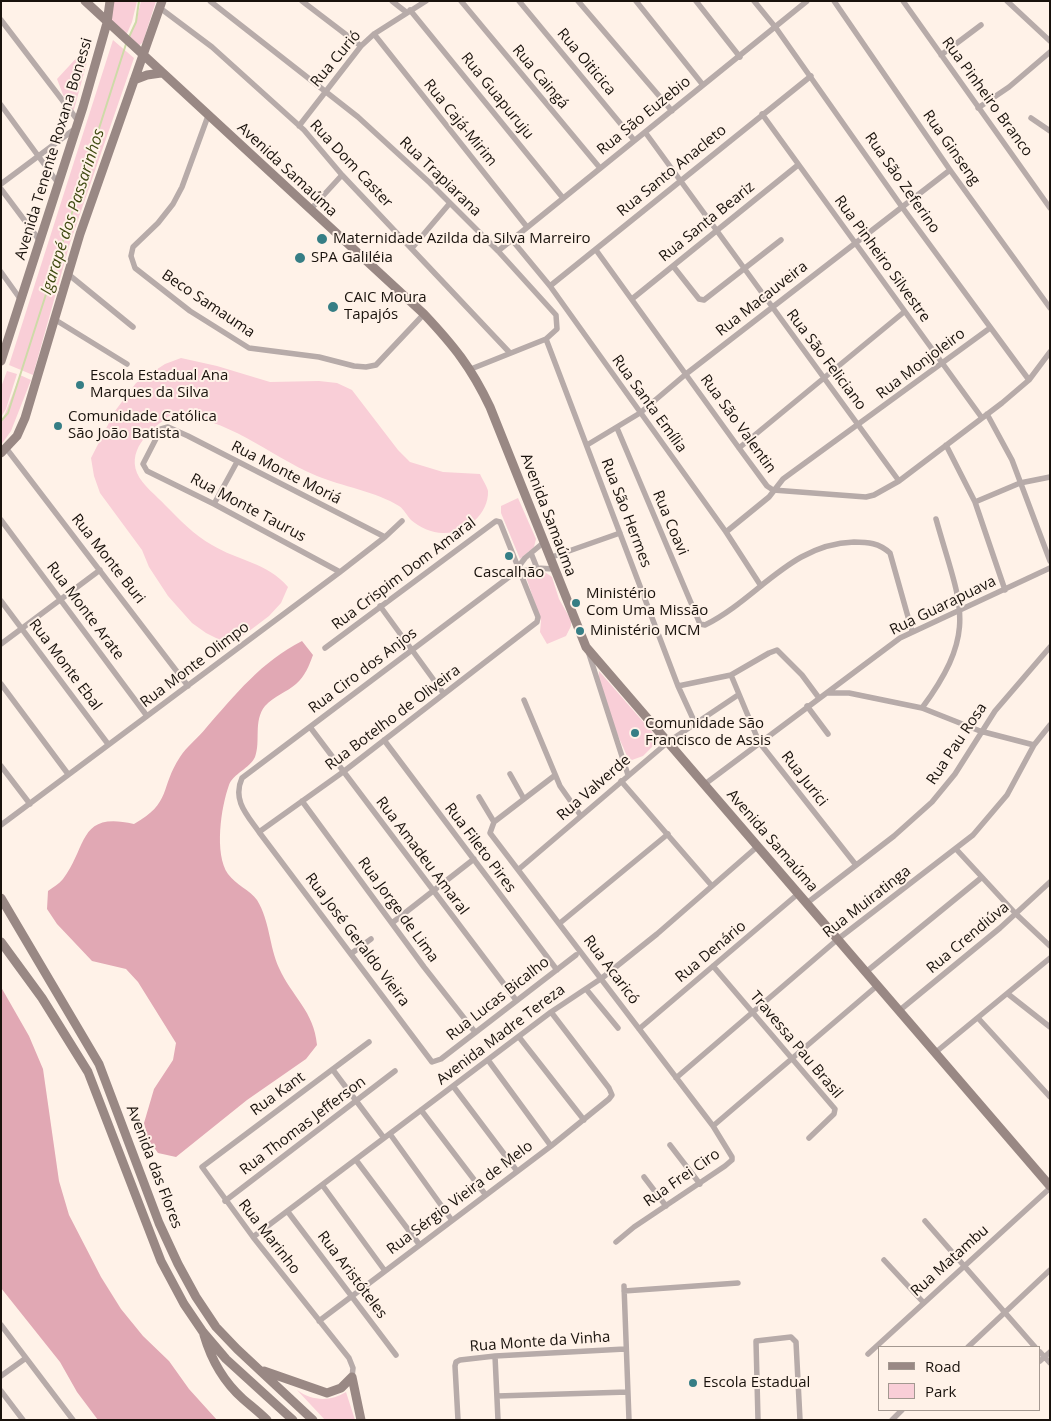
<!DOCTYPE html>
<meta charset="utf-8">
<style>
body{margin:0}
#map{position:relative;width:1051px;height:1421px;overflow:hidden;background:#fff2e8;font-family:"Open Sans",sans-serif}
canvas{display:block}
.frame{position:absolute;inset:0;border:2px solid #19120c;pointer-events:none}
.legend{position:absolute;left:878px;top:1346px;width:162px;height:65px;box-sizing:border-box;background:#fff2e8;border:1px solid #a39890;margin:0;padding:6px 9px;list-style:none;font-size:15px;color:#19120c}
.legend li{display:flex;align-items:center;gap:10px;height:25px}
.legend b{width:25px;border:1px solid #a39890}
</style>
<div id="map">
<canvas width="1051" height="1421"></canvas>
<div class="frame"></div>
<ul class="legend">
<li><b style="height:6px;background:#998884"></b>Road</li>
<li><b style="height:14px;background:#f9ced7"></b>Park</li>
</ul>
</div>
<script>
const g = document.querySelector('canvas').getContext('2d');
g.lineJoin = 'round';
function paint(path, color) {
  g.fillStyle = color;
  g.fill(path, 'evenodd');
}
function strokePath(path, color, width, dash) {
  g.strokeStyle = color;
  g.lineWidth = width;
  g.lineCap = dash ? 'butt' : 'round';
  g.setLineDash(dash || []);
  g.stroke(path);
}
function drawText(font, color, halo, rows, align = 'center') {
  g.font = font + ' "Open Sans",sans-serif';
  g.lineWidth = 4;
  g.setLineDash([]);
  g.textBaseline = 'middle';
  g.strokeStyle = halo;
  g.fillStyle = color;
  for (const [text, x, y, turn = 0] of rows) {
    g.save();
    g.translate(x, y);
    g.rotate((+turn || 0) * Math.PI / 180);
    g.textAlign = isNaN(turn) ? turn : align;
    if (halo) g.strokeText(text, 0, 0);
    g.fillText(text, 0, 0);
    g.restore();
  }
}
const green = new Path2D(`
 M 114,1 L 137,1 L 132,22 L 125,38 L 110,19 Z
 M 141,1 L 156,1 L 143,42 L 139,46 L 128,40 L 136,22 Z
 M 93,40 L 73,113 L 70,113 L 57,79 Z
 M 113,40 L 134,58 L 70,243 L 33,375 L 9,365 Z
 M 181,358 L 217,366 L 270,382 L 319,381 L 337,383 L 352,390 L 398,450 L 410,462 L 443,472 L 480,474 C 482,479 487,486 488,491 C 489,514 465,534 443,533 C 432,533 419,527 411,520 C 407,516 404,509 399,506 C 377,492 341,486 317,476 C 265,454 230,417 171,415 C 153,427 127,448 137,473 C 142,485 157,496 165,505 C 179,519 194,535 212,545 C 238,561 267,562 288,587 L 281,603 L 269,616 L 240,638 L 222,641 L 206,633 L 192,623 L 168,596 L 149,567 L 142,550 L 100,493 L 94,476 L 91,458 L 115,411 L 136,383 L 165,364 Z
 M 7,371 L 17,374 L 6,409 L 1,417 L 1,387 Z
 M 20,375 L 31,380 L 11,431 L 1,445 L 1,424 Z
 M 518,498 L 536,539 L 534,547 L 520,559 L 501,513 L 501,506 Z
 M 535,570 L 542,570 L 552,577 L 559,599 L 571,620 L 571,626 L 566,636 L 547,644 L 540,632 L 541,621 L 525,574 Z
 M 599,671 L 659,740 L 643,756 L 632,760 L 628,758 C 620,740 596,689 599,671 Z
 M 297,1390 C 312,1401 330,1402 346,1392 L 355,1420 L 325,1420 Z`);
const forest = new Path2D(`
 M 302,641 L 313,655 C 309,666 305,676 296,684 C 287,692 274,696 265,706 C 253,721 261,741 255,757 C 250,768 233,774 229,785 C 221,807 214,854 228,874 C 236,885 250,890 257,900 C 270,921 269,946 279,968 C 292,997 314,1011 317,1045 L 306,1059 L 247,1100 L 176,1157 L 158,1153 L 148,1139 L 144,1123 L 154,1089 L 173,1060 L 176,1043 L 138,982 L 126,969 L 92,961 L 57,924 L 47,909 L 48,891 C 53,887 59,884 63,879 C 88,846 78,811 134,824 C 172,803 160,787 180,757 C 187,746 198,738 206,728 C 235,695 262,661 302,641 Z
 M 1,987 L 29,1036 L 43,1069 L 59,1181 L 69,1215 L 101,1277 L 121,1309 L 143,1336 L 169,1361 L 189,1389 L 217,1420 L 98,1420 L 77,1392 L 60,1362 L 1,1288 Z`);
const stream = new Path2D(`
 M 129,37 L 136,22 L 139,1
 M 1,421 L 8,413 L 126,44`);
const street = new Path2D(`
 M 210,1 L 358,117 L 430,183 L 498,251 L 556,315 L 557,329 L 546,339 L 471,369
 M 302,1 L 361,46
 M 392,1 L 406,12
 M 461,1 L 600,168
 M 519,1 L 634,140
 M 578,1 L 672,111
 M 636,1 L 703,85
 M 696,1 L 740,57
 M 754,1 L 776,28 L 902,207 L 1029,380
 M 834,1 L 950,170 L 1050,308
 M 903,1 L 1050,208
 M 1007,1 L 1050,41
 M 160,8 L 212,47 L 304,130 L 342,175 L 510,353
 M 410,10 L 563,198
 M 1,20 L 79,122
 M 374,34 L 527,227
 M 941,55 L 981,25
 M 1,105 L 58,183
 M 978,108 L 1009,87 L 1050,52
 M 762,114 L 982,418
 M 208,116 L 182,187 L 173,204 L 158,223 L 133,247 L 131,256 L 135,268 L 190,311 L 249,348 L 319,357 L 354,366 L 366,367 L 376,365 L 424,314
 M 1031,118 L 1050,131
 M 299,126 L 361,46 L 374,34 L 426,1
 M 645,132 L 899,481
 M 1,184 L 76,128
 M 1,189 L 40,241
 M 310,210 L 342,175
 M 512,240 L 550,286 L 726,532 L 761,586
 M 412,248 L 450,203
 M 596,250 L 739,448 L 767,486 L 773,490 L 866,497 L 874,495 L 899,481 L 1002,403 L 1029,380 L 1050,352
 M 498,251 L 807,1
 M 673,266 L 699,299 L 704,300 L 781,240
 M 1,272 L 21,300
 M 68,274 L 133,327
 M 550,286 L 811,76
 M 632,299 L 798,165
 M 54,319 L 127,364
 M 546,339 L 678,686 L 695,723
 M 987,414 L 1012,460 L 1050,561
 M 617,428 L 700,624 L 705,625 C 759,598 790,544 854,542 C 868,542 879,543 890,553 L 912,631
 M 587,445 L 640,413 L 686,374 L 950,170
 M 946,445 L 975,502 L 1005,590
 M 6,448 L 188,686
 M 739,448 L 904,312
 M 975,502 L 1020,483 L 1050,477
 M 214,504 L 237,462
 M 1,520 L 147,716
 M 726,532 L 769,497 L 783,479 L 990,328
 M 543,543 L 525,558 L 513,574 L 242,778 C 232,800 247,815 259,832 L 432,1062 L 441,1059 L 576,955
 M 531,553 L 537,568
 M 549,558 L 620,533
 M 340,572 L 214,504 L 147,471 L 143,464 L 161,429 L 168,427 L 188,436 L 385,537
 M 517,572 L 537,568 L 553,569
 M 1,601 L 108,744
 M 380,606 L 444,694
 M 1,644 L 100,570
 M 588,651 L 628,775
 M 731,675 L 759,742 L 856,865
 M 1,684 L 68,774
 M 678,686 L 731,675 L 769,653 L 777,650 L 802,675 L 819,698
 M 827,693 L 849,693 L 922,708 L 980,731 L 1034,745
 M 524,700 L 560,786 L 581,816
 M 807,706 L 828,734
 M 922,708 C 980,629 960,605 936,519
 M 310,727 L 516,1000
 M 384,740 L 557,970
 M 1,766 L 30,804
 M 510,774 L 524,799
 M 554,776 L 494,822 L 490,833 L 713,1126 L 732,1157 L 732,1160 L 725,1166 L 634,1227 L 616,1242
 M 621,781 L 712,886
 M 705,784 L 900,638 L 1050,568
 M 479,797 L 494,822
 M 302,801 L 424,967 L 475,1032
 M 1,825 L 340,572 L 385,537 L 402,521
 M 259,832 L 343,772 L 537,622 L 538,617 L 500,522 L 496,521 L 325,648
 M 956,849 L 1016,914 L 1050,946
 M 519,869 L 668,742 L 738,695
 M 807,903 L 894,836 L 932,802 L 955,774 L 995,711 L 1050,647
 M 392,923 L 474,859
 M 560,923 L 668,834
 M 352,953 L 371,939
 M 713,966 L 835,1109 L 834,1114 L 809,1138
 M 866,972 L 981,878
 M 586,989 L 618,1028
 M 1008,994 L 1050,1027
 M 900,1010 L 1000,928 L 1050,882
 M 978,1018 L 1050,1097
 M 639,1029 L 799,893
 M 519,1037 L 584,1120
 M 936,1052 L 1050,958
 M 488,1060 L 551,1146
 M 333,1070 L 384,1138
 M 676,1078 L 838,939 L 973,835 L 1007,795 L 1034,745 L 1050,725
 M 453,1086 L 517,1171
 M 421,1110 L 485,1194
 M 713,1126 L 878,985
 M 390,1134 L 451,1219
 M 670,1145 L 700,1184
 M 356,1160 L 419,1244
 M 644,1177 L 666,1206
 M 323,1186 L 385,1271
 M 225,1201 L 395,1071
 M 288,1212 L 396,1355
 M 925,1221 L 1035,1347
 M 253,1237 L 551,1012 L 602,978 L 657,934 L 758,846
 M 884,1260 L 923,1302
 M 624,1286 L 629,1420
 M 624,1291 L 738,1283
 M 319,1321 L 551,1146 L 609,1099 L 612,1095 L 609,1088 L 551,1012
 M 1,1325 L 73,1420
 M 968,1347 L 1050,1270
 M 1040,1352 L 1050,1363
 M 868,1354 L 1050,1188
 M 495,1356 L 498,1420
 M 1040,1361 L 1050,1352
 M 1,1376 L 26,1358
 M 352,1377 L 353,1368 L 349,1358 L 253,1237 L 202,1167 L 369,1042
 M 1,1391 L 23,1420
 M 497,1396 L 628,1392
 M 458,1420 L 455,1366 L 456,1362 L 460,1360 L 495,1356 L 625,1349
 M 758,1420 L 756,1341 L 791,1337 L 796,1342 L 800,1420
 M 892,1420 L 902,1410`);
const secondary = new Path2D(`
 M 85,1 L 424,314 C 454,346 471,367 490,407 L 586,647 L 1050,1186
 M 134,80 L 147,75 L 161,73
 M 1,361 L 83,107 L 107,23 L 110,1
 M 1,453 L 17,436 L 25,418 L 80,234 L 162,1
 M 1,898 L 99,1064 L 159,1223 L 178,1264 L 196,1297 L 216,1327 L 237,1349 L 313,1420
 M 1,942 L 42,998 L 88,1072 L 161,1261 L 184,1304 L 203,1332 L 226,1359 L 293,1420
 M 204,1335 C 211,1359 224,1382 243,1399 C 251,1406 259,1412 267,1420
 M 264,1371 L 327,1393 L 341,1388 L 352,1377
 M 352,1377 L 361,1420`);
const markers = [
 [322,239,6,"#367e85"],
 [300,258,6,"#367e85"],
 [333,307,6,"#367e85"],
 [80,385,5,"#367e85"],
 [58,426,5,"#367e85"],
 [509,556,5,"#367e85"],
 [576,603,5,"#367e85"],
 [580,631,5,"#367e85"],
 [635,733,5,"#367e85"],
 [693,1383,5,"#367e85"]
];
const streetNames = [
 ["Rua Curió",336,59,-50],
 ["Rua Oiticica",586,62,50],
 ["Rua Caingá",540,77,50],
 ["Rua Guapuruju",497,96,51],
 ["Rua Pinheiro Branco",987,97,54],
 ["Rua São Euzebio",644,116,-39],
 ["Rua Cajá-Mirim",460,123,51],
 ["Rua Ginseng",951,148,55],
 ["Avenida Tenente Roxana Bonessi",54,149,-73],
 ["Rua Dom Caster",351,164,47],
 ["Avenida Samaúma",287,170,43],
 ["Rua Santo Anacleto",672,171,-39],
 ["Rua Trapiarana",440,177,44],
 ["Rua São Zeferino",902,183,55],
 ["Rua Santa Beariz",707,222,-39],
 ["Rua Pinheiro Silvestre",882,259,54],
 ["Rua Macauveira",762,299,-38],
 ["Beco Samauma",208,304,34],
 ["Rua São Feliciano",826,360,53],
 ["Rua Monjoleiro",921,364,-37],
 ["Rua Santa Emília",649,404,54],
 ["Rua São Valentin",738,424,54],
 ["Rua Monte Moriá",286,473,27],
 ["Rua Monte Taurus",248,508,28],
 ["Rua São Hermes",626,513,69],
 ["Avenida Samaúma",548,515,69],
 ["Rua Coavi",670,523,67],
 ["Rua Monte Buri",108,559,52],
 ["Rua Crispim Dom Amaral",404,574,-37],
 ["Rua Guarapuava",943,606,-26],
 ["Rua Monte Arate",85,611,53],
 ["Rua Monte Ebal",65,665,53],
 ["Rua Monte Olimpo",195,665,-37],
 ["Rua Ciro dos Anjos",363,671,-37],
 ["Rua Botelho de Oliveira",393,718,-37],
 ["Rua Pau Rosa",957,744,-56],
 ["Rua Jurici",804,779,52],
 ["Rua Valverde",594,788,-41],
 ["Avenida Samaúma",772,841,49],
 ["Rua Fileto Pires",480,848,53],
 ["Rua Amadeu Amaral",422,856,53],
 ["Rua Muiratinga",867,902,-38],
 ["Rua Jorge de Lima",398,910,54],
 ["Rua Crendiúva",968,938,-40],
 ["Rua José Geraldo Vieira",357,940,53],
 ["Rua Denário",711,952,-40],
 ["Rua Acaricó",611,970,53],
 ["Rua Lucas Bicalho",498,999,-38],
 ["Avenida Madre Tereza",501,1035,-37],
 ["Travessa Pau Brasil",796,1045,50],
 ["Rua Kant",278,1094,-36],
 ["Rua Thomas Jefferson",303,1126,-37],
 ["Avenida das Flores",154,1167,69],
 ["Rua Frei Ciro",682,1178,-35],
 ["Rua Sérgio Vieira de Melo",460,1198,-37],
 ["Rua Marinho",269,1237,52],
 ["Rua Matambu",950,1261,-42],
 ["Rua Aristóteles",352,1275,53],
 ["Rua Monte da Vinha",540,1342,-4]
];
const poiNames = [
 ["Maternidade Azilda da Silva Marreiro",333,239],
 ["SPA Galiléia",311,258],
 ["CAIC Moura",344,298],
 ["Tapajós",344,315],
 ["Escola Estadual Ana",90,376],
 ["Marques da Silva",90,393],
 ["Comunidade Católica",68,417],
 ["São João Batista",68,434],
 ["Cascalhão",509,573,"center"],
 ["Ministério",586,594],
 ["Com Uma Missão",586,611],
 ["Ministério MCM",590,631],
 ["Comunidade São",645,724],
 ["Francisco de Assis",645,741],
 ["Escola Estadual",703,1383]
];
const waterNames = [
 ["Igarapé dos Passarinhos",73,212,-72]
];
paint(green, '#f9ced7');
paint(forest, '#e1a8b4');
strokePath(stream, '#cedaa8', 2);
strokePath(street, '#b7aba9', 5.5);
strokePath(secondary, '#998884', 9);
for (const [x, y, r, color] of markers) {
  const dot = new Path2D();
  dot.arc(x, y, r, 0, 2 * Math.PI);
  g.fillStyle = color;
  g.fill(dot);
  strokePath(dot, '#fff2e8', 2);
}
drawText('15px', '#19120c', '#fff2e8', streetNames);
drawText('15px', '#19120c', '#fff2e8', poiNames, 'left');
drawText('italic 16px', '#3f4911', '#fff2e8', waterNames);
</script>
